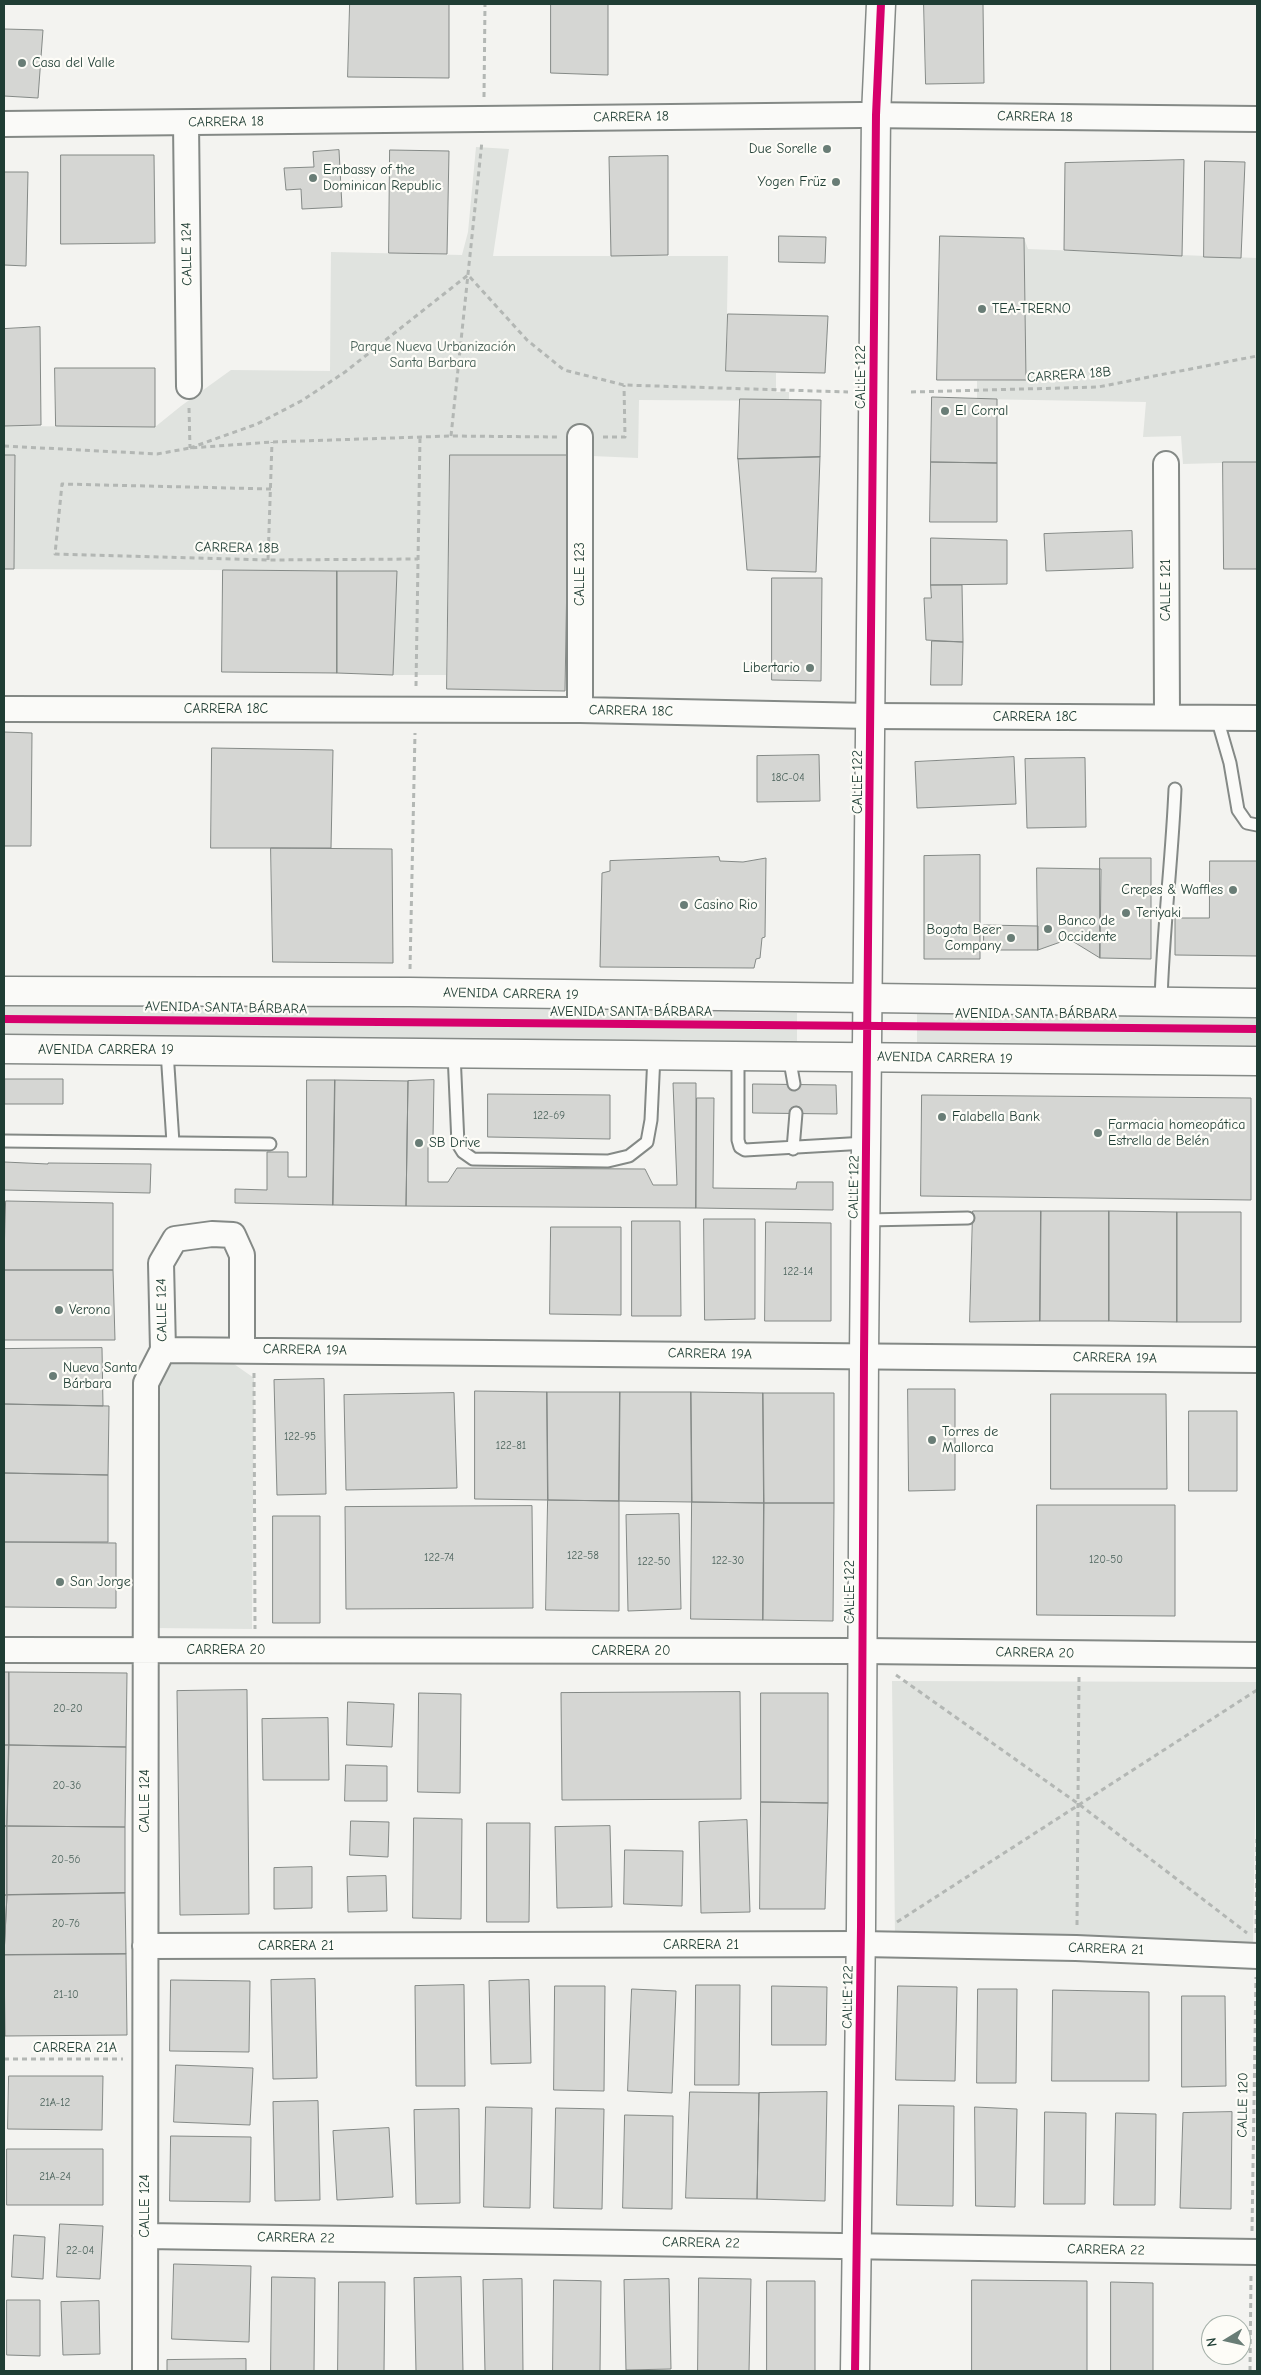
<!DOCTYPE html>
<meta charset="utf-8">
<style>
body{margin:0}
#map{position:relative;width:1261px;height:2375px;overflow:hidden;background:#f3f3f0;font-family:"Comic Neue",sans-serif}
canvas{display:block}
.frame{position:absolute;inset:0;border:5px solid #1f3d34;pointer-events:none}
.north{position:absolute;left:1201px;top:2315px;width:50px;height:50px;box-sizing:border-box;background:#fdfcf7;border:1px solid #a4b0a9;border-radius:50%;rotate:261deg;font-size:14px;font-weight:700;line-height:20px;text-align:center;color:#1f3d34}
.north::after{content:'';display:block;margin:auto;width:18px;height:22px;background:#697d76;clip-path:polygon(50% 0,100% 100%,50% 72%,0 100%)}
</style>
<div id="map">
<canvas width="1261" height="2375"></canvas>
<div class="frame"></div>
<div class="north">N</div>
</div>
<script>
const g = document.querySelector('canvas').getContext('2d');
g.lineJoin = 'round';
function paint(path, color) {
  g.fillStyle = color;
  g.fill(path, 'evenodd');
}
function strokePath(path, color, width, dash) {
  g.strokeStyle = color;
  g.lineWidth = width;
  g.lineCap = dash ? 'butt' : 'round';
  g.setLineDash(dash || []);
  g.stroke(path);
}
function drawText(font, color, halo, rows, align = 'center') {
  g.font = font + ' "Comic Neue",sans-serif';
  g.lineWidth = 4.5;
  g.setLineDash([]);
  g.textBaseline = 'middle';
  g.strokeStyle = halo;
  g.fillStyle = color;
  for (const [text, x, y, turn = 0] of rows) {
    g.save();
    g.translate(x, y);
    g.rotate((+turn || 0) * Math.PI / 180);
    g.textAlign = isNaN(turn) ? turn : align;
    if (halo) g.strokeText(text, 0, 0);
    g.fillText(text, 0, 0);
    g.restore();
  }
}
const green = new Path2D(`
 M 476,147 L 509,149 L 493,256 L 728,256 L 726,371 L 776,373 L 776,392 L 789,392 L 789,401 L 639,400 L 638,458 L 569,455 L 450,455 L 446,675 L 393,675 L 396,571 L 14,569 L 15,455 L 4,455 L 4,426 L 155,427 L 181,406 L 231,370 L 330,371 L 331,252 L 462,255 L 468,232 Z
 M 1024,238 L 1028,249 L 1257,258 L 1257,462 L 1183,464 L 1181,436 L 1143,437 L 1146,402 L 977,399 L 977,381 L 1026,380 Z
 M 212,1005 L 797,1013 L 797,1044 L 4,1036 L 4,1006 Z
 M 1257,1013 L 1257,1045 L 917,1044 L 917,1014 Z
 M 160,1360 L 234,1364 L 254,1378 L 252,1629 L 154,1628 Z
 M 892,1681 L 1257,1682 L 1253,1948 L 895,1936 Z`);
const building = new Path2D(`
 M 350,4 L 449,4 L 449,78 L 348,77 Z
 M 551,4 L 608,4 L 608,75 L 551,73 Z
 M 924,4 L 983,4 L 984,83 L 926,84 Z
 M 4,29 L 43,30 L 38,98 L 4,96 Z
 M 339,150 L 342,207 L 302,209 L 301,189 L 286,190 L 284,168 L 314,167 L 313,152 Z
 M 390,150 L 449,151 L 447,254 L 389,253 Z
 M 61,155 L 154,155 L 155,243 L 61,244 Z
 M 668,156 L 668,255 L 611,256 L 609,157 Z
 M 1184,160 L 1182,256 L 1064,250 L 1065,163 Z
 M 1205,161 L 1245,162 L 1241,258 L 1204,257 Z
 M 4,172 L 28,172 L 26,266 L 4,265 Z
 M 779,236 L 826,237 L 825,263 L 779,262 Z
 M 940,236 L 1024,238 L 1026,380 L 937,380 Z
 M 728,314 L 828,316 L 825,373 L 726,371 Z
 M 40,327 L 41,425 L 4,426 L 4,329 Z
 M 55,368 L 155,368 L 155,427 L 56,426 Z
 M 932,397 L 997,399 L 997,463 L 931,462 Z
 M 740,399 L 821,400 L 820,457 L 738,459 Z
 M 4,455 L 15,455 L 14,569 L 4,569 Z
 M 450,455 L 569,455 L 565,691 L 447,689 Z
 M 820,457 L 816,572 L 747,570 L 738,459 Z
 M 931,462 L 997,463 L 997,522 L 930,522 Z
 M 1223,462 L 1257,462 L 1257,569 L 1224,569 Z
 M 1132,531 L 1133,568 L 1046,571 L 1044,534 Z
 M 931,538 L 1007,540 L 1007,584 L 931,585 Z
 M 223,570 L 337,571 L 337,673 L 222,672 Z
 M 337,571 L 397,571 L 393,675 L 337,673 Z
 M 772,578 L 822,578 L 821,681 L 772,680 Z
 M 931,585 L 962,585 L 963,642 L 926,640 L 924,598 L 931,598 Z
 M 932,641 L 963,642 L 962,685 L 931,685 Z
 M 4,732 L 32,733 L 31,846 L 4,846 Z
 M 212,748 L 333,750 L 331,848 L 211,848 Z
 M 819,755 L 820,801 L 757,802 L 757,756 Z
 M 1014,757 L 1016,804 L 917,808 L 915,762 Z
 M 1085,758 L 1086,827 L 1027,828 L 1025,759 Z
 M 271,848 L 392,849 L 393,963 L 273,962 Z
 M 980,855 L 980,959 L 924,959 L 924,856 Z
 M 719,857 L 720,861 L 743,862 L 766,858 L 765,937 L 762,938 L 760,958 L 756,959 L 754,968 L 600,967 L 602,873 L 610,871 L 610,861 Z
 M 1100,858 L 1151,858 L 1151,959 L 1100,958 Z
 M 1210,861 L 1257,861 L 1257,956 L 1175,955 L 1175,918 L 1209,918 Z
 M 1037,868 L 1101,869 L 1100,958 L 1069,939 L 1038,950 Z
 M 984,925 L 1038,926 L 1038,950 L 984,950 Z
 M 5,1079 L 63,1079 L 63,1104 L 5,1104 Z
 M 307,1080 L 335,1080 L 333,1205 L 235,1203 L 235,1189 L 267,1190 L 267,1152 L 288,1152 L 288,1177 L 306,1177 Z
 M 335,1080 L 408,1081 L 406,1206 L 333,1205 Z
 M 434,1080 L 433,1138 L 428,1148 L 428,1182 L 448,1182 L 457,1168 L 645,1169 L 653,1185 L 677,1185 L 673,1083 L 696,1083 L 696,1208 L 406,1206 L 408,1081 Z
 M 753,1084 L 836,1085 L 837,1114 L 753,1113 Z
 M 488,1094 L 610,1095 L 610,1139 L 488,1137 Z
 M 922,1095 L 1251,1098 L 1251,1200 L 921,1196 Z
 M 697,1098 L 714,1098 L 713,1188 L 796,1189 L 797,1182 L 833,1182 L 833,1210 L 696,1208 Z
 M 4,1162 L 48,1164 L 48,1163 L 151,1164 L 150,1193 L 4,1190 Z
 M 6,1201 L 113,1203 L 113,1270 L 4,1270 Z
 M 973,1211 L 1041,1211 L 1040,1321 L 970,1322 Z
 M 1041,1211 L 1109,1211 L 1109,1321 L 1040,1321 Z
 M 1109,1211 L 1177,1212 L 1177,1322 L 1109,1321 Z
 M 1177,1212 L 1241,1212 L 1241,1322 L 1177,1322 Z
 M 704,1219 L 755,1219 L 755,1319 L 705,1320 Z
 M 632,1221 L 680,1221 L 681,1316 L 632,1316 Z
 M 766,1222 L 831,1223 L 831,1321 L 765,1321 Z
 M 551,1227 L 621,1227 L 621,1315 L 550,1314 Z
 M 4,1270 L 113,1270 L 115,1340 L 4,1340 Z
 M 102,1348 L 103,1406 L 4,1404 L 4,1349 Z
 M 324,1379 L 326,1494 L 277,1495 L 274,1380 Z
 M 908,1389 L 955,1389 L 955,1490 L 909,1491 Z
 M 475,1391 L 547,1392 L 548,1500 L 475,1499 Z
 M 547,1392 L 620,1392 L 619,1501 L 548,1500 Z
 M 620,1392 L 691,1392 L 692,1502 L 619,1501 Z
 M 691,1392 L 763,1393 L 764,1503 L 692,1502 Z
 M 454,1393 L 457,1488 L 346,1490 L 344,1395 Z
 M 763,1393 L 834,1393 L 834,1503 L 764,1503 Z
 M 1051,1394 L 1166,1394 L 1167,1489 L 1051,1489 Z
 M 4,1404 L 109,1406 L 108,1475 L 4,1473 Z
 M 1189,1411 L 1237,1411 L 1237,1491 L 1189,1491 Z
 M 4,1473 L 108,1475 L 108,1542 L 4,1542 Z
 M 548,1500 L 619,1501 L 619,1611 L 546,1610 Z
 M 692,1502 L 764,1503 L 763,1620 L 691,1619 Z
 M 764,1503 L 834,1503 L 833,1621 L 763,1620 Z
 M 1037,1505 L 1175,1505 L 1175,1616 L 1037,1615 Z
 M 532,1506 L 533,1608 L 346,1609 L 345,1507 Z
 M 679,1514 L 681,1609 L 628,1611 L 626,1515 Z
 M 273,1516 L 320,1516 L 320,1623 L 273,1623 Z
 M 4,1542 L 116,1543 L 116,1608 L 4,1607 Z
 M 4,1672 L 9,1672 L 9,1745 L 4,1745 Z
 M 9,1672 L 127,1673 L 126,1747 L 9,1745 Z
 M 247,1690 L 249,1914 L 180,1915 L 177,1691 Z
 M 740,1692 L 741,1799 L 562,1800 L 561,1693 Z
 M 419,1693 L 461,1694 L 460,1793 L 418,1792 Z
 M 761,1693 L 828,1693 L 828,1803 L 761,1802 Z
 M 348,1702 L 394,1704 L 392,1747 L 347,1745 Z
 M 328,1718 L 329,1780 L 263,1780 L 262,1719 Z
 M 4,1745 L 9,1745 L 7,1826 L 4,1826 Z
 M 9,1745 L 126,1747 L 125,1827 L 7,1826 Z
 M 346,1765 L 387,1766 L 387,1801 L 345,1801 Z
 M 761,1802 L 828,1803 L 825,1909 L 760,1909 Z
 M 414,1818 L 462,1819 L 461,1919 L 413,1918 Z
 M 747,1820 L 750,1912 L 701,1913 L 699,1822 Z
 M 351,1821 L 389,1822 L 388,1857 L 350,1855 Z
 M 487,1823 L 530,1823 L 529,1922 L 487,1922 Z
 M 4,1826 L 7,1826 L 7,1895 L 4,1895 Z
 M 7,1826 L 125,1827 L 125,1893 L 7,1895 Z
 M 610,1826 L 612,1907 L 557,1908 L 555,1827 Z
 M 625,1850 L 683,1851 L 682,1906 L 624,1904 Z
 M 312,1867 L 312,1908 L 274,1909 L 274,1868 Z
 M 386,1876 L 387,1911 L 348,1912 L 347,1877 Z
 M 125,1893 L 126,1954 L 4,1955 L 7,1895 Z
 M 4,1895 L 7,1895 L 4,1955 Z
 M 126,1954 L 127,2035 L 5,2036 L 4,1955 Z
 M 315,1979 L 317,2078 L 273,2079 L 271,1980 Z
 M 171,1980 L 250,1981 L 249,2052 L 170,2051 Z
 M 529,1980 L 531,2063 L 491,2064 L 489,1981 Z
 M 464,1985 L 465,2086 L 416,2086 L 415,1986 Z
 M 696,1985 L 740,1985 L 739,2085 L 695,2085 Z
 M 555,1986 L 605,1986 L 604,2091 L 554,2090 Z
 M 772,1986 L 827,1987 L 826,2045 L 772,2045 Z
 M 898,1986 L 957,1987 L 955,2081 L 896,2080 Z
 M 632,1989 L 676,1991 L 672,2093 L 628,2091 Z
 M 978,1989 L 1017,1989 L 1016,2083 L 977,2083 Z
 M 1053,1990 L 1149,1992 L 1149,2081 L 1052,2081 Z
 M 1182,1996 L 1225,1996 L 1226,2086 L 1182,2087 Z
 M 176,2065 L 253,2068 L 250,2125 L 174,2122 Z
 M 9,2076 L 103,2076 L 102,2130 L 8,2129 Z
 M 690,2092 L 759,2093 L 757,2199 L 686,2198 Z
 M 827,2092 L 825,2201 L 757,2199 L 759,2093 Z
 M 318,2101 L 320,2200 L 275,2201 L 273,2102 Z
 M 899,2105 L 954,2106 L 953,2206 L 897,2205 Z
 M 486,2107 L 532,2108 L 530,2208 L 484,2207 Z
 M 975,2107 L 1017,2109 L 1015,2207 L 976,2206 Z
 M 556,2108 L 604,2109 L 602,2209 L 554,2208 Z
 M 459,2109 L 460,2203 L 416,2204 L 414,2110 Z
 M 1045,2112 L 1086,2113 L 1085,2204 L 1044,2204 Z
 M 1232,2112 L 1231,2209 L 1180,2208 L 1183,2113 Z
 M 1116,2113 L 1156,2114 L 1155,2205 L 1114,2205 Z
 M 625,2115 L 673,2116 L 672,2209 L 623,2208 Z
 M 389,2128 L 393,2197 L 337,2200 L 333,2131 Z
 M 171,2136 L 251,2137 L 250,2202 L 170,2201 Z
 M 7,2149 L 103,2149 L 103,2205 L 7,2205 Z
 M 60,2224 L 103,2226 L 100,2279 L 57,2277 Z
 M 14,2235 L 45,2237 L 43,2279 L 12,2277 Z
 M 174,2264 L 251,2266 L 249,2342 L 172,2339 Z
 M 272,2277 L 315,2278 L 314,2371 L 271,2371 Z
 M 461,2277 L 463,2371 L 416,2371 L 414,2278 Z
 M 699,2278 L 751,2279 L 749,2371 L 698,2371 Z
 M 522,2279 L 523,2371 L 485,2371 L 483,2280 Z
 M 669,2279 L 671,2369 L 626,2370 L 624,2280 Z
 M 554,2280 L 601,2281 L 600,2371 L 553,2371 Z
 M 972,2280 L 1087,2281 L 1087,2371 L 972,2371 Z
 M 767,2281 L 815,2281 L 815,2371 L 767,2371 Z
 M 339,2282 L 385,2282 L 384,2371 L 338,2371 Z
 M 1111,2282 L 1153,2283 L 1153,2371 L 1111,2371 Z
 M 7,2300 L 40,2300 L 40,2356 L 7,2355 Z
 M 99,2301 L 100,2354 L 63,2355 L 61,2302 Z
 M 246,2359 L 246,2371 L 167,2371 L 167,2360 Z`);
const path = new Path2D(`
 M 484,97 L 485,4
 M 911,392 L 1098,387 L 1257,356
 M 189,408 L 190,448
 M 451,436 L 482,141
 M 603,437 L 625,437 L 624,385
 M 4,446 L 157,454 L 190,448 L 272,442 L 451,436 L 557,437
 M 190,448 L 257,424 L 303,400 L 345,372 L 468,275 L 527,340 L 564,370 L 624,385 L 848,392
 M 271,489 L 62,484 L 55,554 L 268,560 L 418,559
 M 268,560 L 272,442
 M 416,686 L 420,437
 M 410,969 L 415,733
 M 254,1373 L 255,1629
 M 896,1675 L 1080,1805 L 1247,1933
 M 897,1922 L 1257,1690
 M 1077,1925 L 1079,1676
 M 1256,1933 L 1257,1839
 M 4,2059 L 123,2059
 M 1252,2231 L 1256,1977
 M 1250,2371 L 1251,2274`);
const service = new Path2D(`
 M 1217,718 L 1230,763 L 1238,810 L 1247,823 L 1257,825
 M 1161,1001 C 1163,930 1172,860 1175,789
 M 167,1051 L 173,1143
 M 454,1053 L 458,1144 L 463,1152 L 473,1159 L 608,1161 L 629,1156 L 647,1142 L 651,1120 L 654,1055
 M 738,1056 L 738,1140 L 740,1147 L 745,1150 L 866,1143
 M 789,1056 L 794,1084
 M 4,1141 L 270,1144
 M 793,1149 L 796,1113
 M 866,1220 L 968,1218`);
const minor = new Path2D(`
 M 186,123 L 189,386
 M 4,124 L 861,115 L 1257,119
 M 1166,464 L 1167,717
 M 4,709 L 580,710 L 871,716 L 1257,718
 M 580,710 L 580,437
 M 163,1350 L 1257,1360
 M 4,1650 L 863,1651 L 1257,1655
 M 145,1946 L 861,1944 L 1076,1948 L 1257,1956
 M 145,2236 L 1257,2252
 M 145,2371 L 146,1383 L 163,1350 L 161,1263 L 175,1239 L 212,1234 L 233,1235 L 242,1255 L 242,1350`);
const tertiary = new Path2D(`
 M 855,2371 L 861,1927 L 864,1355 L 876,115 L 881,4`);
const secondary = new Path2D(`
 M 4,991 L 410,992 L 1257,1003
 M 4,1049 L 1257,1061`);
const cycleway = new Path2D(`
 M 4,1019 L 1257,1029
 M 855,2371 L 861,1927 L 864,1355 L 876,115 L 881,4`);
const markers = [
 [22,63,5,"#697d76"],
 [827,149,5,"#697d76"],
 [313,178,5,"#697d76"],
 [836,182,5,"#697d76"],
 [982,309,5,"#697d76"],
 [945,411,5,"#697d76"],
 [810,668,5,"#697d76"],
 [1233,890,5,"#697d76"],
 [684,905,5,"#697d76"],
 [1126,913,5,"#697d76"],
 [1048,929,5,"#697d76"],
 [1011,938,5,"#697d76"],
 [942,1117,5,"#697d76"],
 [1098,1133,5,"#697d76"],
 [419,1143,5,"#697d76"],
 [59,1310,5,"#697d76"],
 [53,1376,5,"#697d76"],
 [932,1440,5,"#697d76"],
 [60,1582,5,"#697d76"]
];
const numberNames = [
 ["18C-04",788,778],
 ["122-69",549,1116],
 ["122-14",798,1272],
 ["122-95",300,1437],
 ["122-81",511,1446],
 ["122-58",583,1556],
 ["122-74",439,1558],
 ["120-50",1106,1560],
 ["122-30",728,1561],
 ["122-50",654,1562],
 ["20-20",68,1709],
 ["20-36",67,1786],
 ["20-56",66,1860],
 ["20-76",66,1924],
 ["21-10",66,1995],
 ["21A-12",55,2103],
 ["21A-24",55,2177],
 ["22-04",80,2251]
];
const poiNames = [
 ["Casa del Valle",32,63],
 ["Due Sorelle",817,149,"right"],
 ["Embassy of the",323,170],
 ["Dominican Republic",323,186],
 ["Yogen Früz",826,182,"right"],
 ["TEA-TRERNO",992,309],
 ["El Corral",955,411],
 ["Libertario",800,668,"right"],
 ["Crepes & Waffles",1223,890,"right"],
 ["Casino Rio",694,905],
 ["Teriyaki",1136,913],
 ["Banco de",1058,921],
 ["Occidente",1058,937],
 ["Bogota Beer",1001,930,"right"],
 ["Company",1001,946,"right"],
 ["Falabella Bank",952,1117],
 ["Farmacia homeopática",1108,1125],
 ["Estrella de Belén",1108,1141],
 ["SB Drive",429,1143],
 ["Verona",69,1310],
 ["Nueva Santa",63,1368],
 ["Bárbara",63,1384],
 ["Torres de",942,1432],
 ["Mallorca",942,1448],
 ["San Jorge",70,1582]
];
const streetNames = [
 ["CARRERA 18",631,117,-1],
 ["CARRERA 18",1035,117,1],
 ["CARRERA 18",226,122,-1],
 ["CALLE 124",187,254,-91],
 ["CARRERA 18B",1069,375,-4],
 ["CALLE 122",861,377,-90],
 ["CARRERA 18B",237,548,1],
 ["CALLE 123",580,574,-90],
 ["CALLE 121",1166,590,-90],
 ["CARRERA 18C",226,709],
 ["CARRERA 18C",631,711,1],
 ["CARRERA 18C",1035,717],
 ["CALLE 122",858,782,-90],
 ["AVENIDA CARRERA 19",511,994,1],
 ["AVENIDA SANTA BÁRBARA",226,1008,1],
 ["AVENIDA SANTA BÁRBARA",631,1012],
 ["AVENIDA SANTA BÁRBARA",1036,1014],
 ["AVENIDA CARRERA 19",106,1050],
 ["AVENIDA CARRERA 19",945,1058,1],
 ["CALLE 122",854,1187,-89],
 ["CALLE 124",162,1310,-91],
 ["CARRERA 19A",305,1350,1],
 ["CARRERA 19A",710,1354,1],
 ["CARRERA 19A",1115,1358,1],
 ["CALLE 122",850,1592,-90],
 ["CARRERA 20",226,1650],
 ["CARRERA 20",631,1651],
 ["CARRERA 20",1035,1653,1],
 ["CALLE 124",145,1801,-90],
 ["CARRERA 21",701,1945],
 ["CARRERA 21",296,1946],
 ["CARRERA 21",1106,1949,2],
 ["CALLE 122",848,1997,-89],
 ["CARRERA 21A",75,2048],
 ["CALLE 120",1243,2105,-89],
 ["CALLE 124",145,2206,-90],
 ["CARRERA 22",296,2238,1],
 ["CARRERA 22",701,2243,1],
 ["CARRERA 22",1106,2250,1]
];
const parkNames = [
 ["Parque Nueva Urbanización",433,347],
 ["Santa Barbara",433,363]
];
paint(green, '#e0e3df');
paint(building, '#d5d6d3');
strokePath(building, '#848986', 1);
strokePath(service, '#848986', 15);
strokePath(minor, '#848986', 28);
strokePath(tertiary, '#848986', 31);
strokePath(secondary, '#848986', 31);
strokePath(path, '#b3b7b4', 3, [5, 4]);
strokePath(service, '#fafaf8', 11);
strokePath(minor, '#fafaf8', 24);
strokePath(tertiary, '#fafaf8', 28);
strokePath(secondary, '#fafaf8', 28);
strokePath(cycleway, '#d6006c', 8);
for (const [x, y, r, color] of markers) {
  const dot = new Path2D();
  dot.arc(x, y, r, 0, 2 * Math.PI);
  g.fillStyle = color;
  g.fill(dot);
  strokePath(dot, '#fdfcf7', 2);
}
drawText('11px', '#4c635c', null, numberNames);
drawText('14px', '#1f3d34', '#fdfcf7', poiNames, 'left');
drawText('14px', '#1f3d34', '#fdfcf7', streetNames);
drawText('14px', '#435c53', '#fdfcf7', parkNames);
</script>
